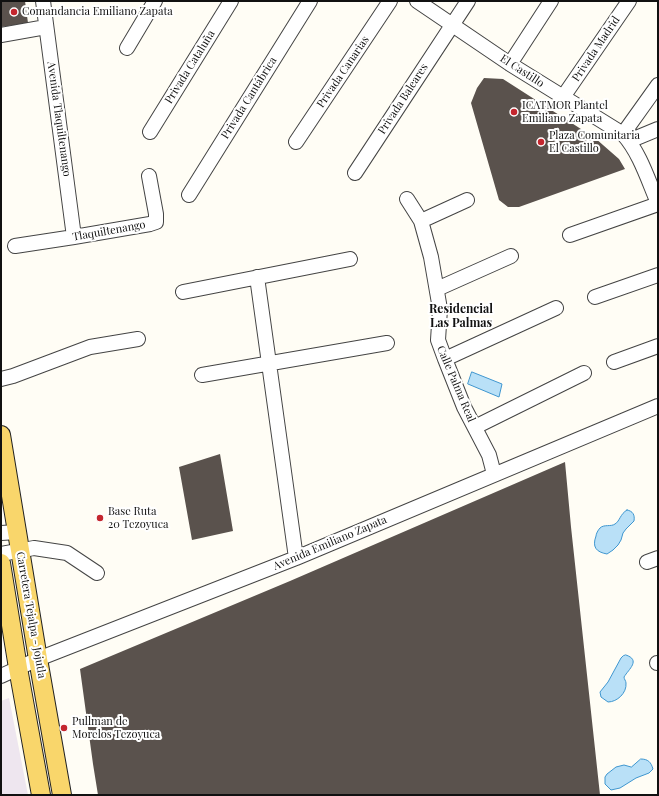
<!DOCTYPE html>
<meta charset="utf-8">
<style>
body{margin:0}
#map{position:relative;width:659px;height:796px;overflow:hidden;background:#fffdf5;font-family:"Playfair Display",serif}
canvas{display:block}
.frame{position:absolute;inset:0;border:2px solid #111;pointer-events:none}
</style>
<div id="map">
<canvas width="659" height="796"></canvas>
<div class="frame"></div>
</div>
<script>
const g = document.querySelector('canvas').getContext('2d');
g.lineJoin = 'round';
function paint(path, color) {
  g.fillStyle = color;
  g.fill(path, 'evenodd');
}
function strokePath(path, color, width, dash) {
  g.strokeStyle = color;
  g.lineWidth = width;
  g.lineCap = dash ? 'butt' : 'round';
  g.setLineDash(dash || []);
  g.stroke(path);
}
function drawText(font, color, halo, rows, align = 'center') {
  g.font = font + ' "Playfair Display",serif';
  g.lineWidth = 4;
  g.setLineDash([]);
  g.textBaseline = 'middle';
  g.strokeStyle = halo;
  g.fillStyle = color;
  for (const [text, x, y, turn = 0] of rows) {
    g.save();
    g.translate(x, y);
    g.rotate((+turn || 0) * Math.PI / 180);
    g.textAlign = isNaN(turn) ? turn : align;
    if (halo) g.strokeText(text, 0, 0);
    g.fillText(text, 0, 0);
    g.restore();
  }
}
const industrial = new Path2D(`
 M 9,698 L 28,795 L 1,795 L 1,701 Z`);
const water = new Path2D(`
 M 472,372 L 502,384 L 499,397 L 468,384 Z
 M 627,510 C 633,511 635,515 634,521 L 626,529 L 623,533 L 621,540 L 618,545 L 613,550 L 607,554 C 596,552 592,547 596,536 C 596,534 598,530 600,528 C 604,524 611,527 615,524 C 620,521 620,514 627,510 Z
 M 626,655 C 641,660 629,669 624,677 C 624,679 626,681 626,683 C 627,693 617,702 608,702 L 601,697 L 600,692 L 608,682 L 621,658 L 623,656 Z
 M 641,759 C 648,759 651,762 653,769 L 649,773 L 636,778 L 620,788 L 611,790 L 605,784 L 605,777 L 607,774 L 616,767 L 624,765 L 631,767 Z`);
const building = new Path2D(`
 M 1,1 L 25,1 L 28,23 L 1,27 Z
 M 484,78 L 503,79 L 595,138 L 619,159 L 625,169 L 519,207 L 508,207 L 499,200 L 471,103 L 477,88 Z
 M 220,454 L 233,531 L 192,540 L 179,467 Z
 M 565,462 L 571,527 L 600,795 L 98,795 L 93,764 L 80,669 L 290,581 Z`);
const minor = new Path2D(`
 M 43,1 L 74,237
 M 417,1 L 510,64 L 623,134 C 640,153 648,180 658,203
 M 1,35 L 46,27
 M 127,48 L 155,1
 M 510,64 L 551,1
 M 563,97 L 629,1
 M 150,132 L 231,1
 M 623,134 L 658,85
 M 629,141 L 658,129
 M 296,142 L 390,1
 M 355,173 L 468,1
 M 189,195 L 310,1
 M 407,199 L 421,221 L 431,257 L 440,309 L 438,340 L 445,359 L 464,407 L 489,455 L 494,474
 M 421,221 L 467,200
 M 570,235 L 658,204
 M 15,246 L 74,237 L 150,224 L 156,222 L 156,214 L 149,176
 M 257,277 L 296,558
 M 437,289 L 511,256
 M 183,292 L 350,259
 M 595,297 L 658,275
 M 445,359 L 556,308
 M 614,362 L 658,346
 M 202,375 L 387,343
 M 1,379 L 13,376 L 90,347 L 138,339
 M 475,427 L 584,373
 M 1,533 L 17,532
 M 1,554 L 34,548 L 67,553 L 97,573
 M 647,562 L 658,558
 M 657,663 L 658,663
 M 1,676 L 38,659 L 296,558 L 658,406`);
const major = new Path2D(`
 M 1,435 L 38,659 L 62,795
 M 1,563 L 18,668 L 41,795`);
const markers = [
 [14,12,4,"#c4262e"],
 [514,112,4,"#c4262e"],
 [541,142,4,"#c4262e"],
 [100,518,4,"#c4262e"],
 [64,728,4,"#c4262e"]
];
const poiNames = [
 ["Comandancia Emiliano Zapata",22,12],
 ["ICATMOR Plantel",522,106],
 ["Emiliano Zapata",522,119],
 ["Plaza Comunitaria",549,136],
 ["El Castillo",549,149],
 ["Base Ruta",108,512],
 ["20 Tezoyuca",108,525],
 ["Pullman de",72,722],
 ["Morelos Tezoyuca",72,735]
];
const streetNames = [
 ["Privada Madrid",596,49,-56],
 ["Privada Cataluña",190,67,-58],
 ["El Castillo",522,71,33],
 ["Privada Canarias",343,72,-56],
 ["Privada Cantábrica",249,98,-58],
 ["Privada Baleares",403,99,-57],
 ["Avenida Tlaquiltenango",59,119,82],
 ["Tlaquiltenango",109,231,-10],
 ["Calle Palma Real",456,384,67],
 ["Avenida Emiliano Zapata",330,543,-23],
 ["Carretera Tejalpa - Jojutla",31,615,80]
];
const neighbourhoodNames = [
 ["Residencial",461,309],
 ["Las Palmas",461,323]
];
paint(industrial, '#eee6ef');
paint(water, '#b9e0f7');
strokePath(water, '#3f96cf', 1);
paint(building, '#5a524d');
strokePath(minor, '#444', 16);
strokePath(major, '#222', 20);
strokePath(minor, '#fff', 14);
strokePath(major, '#f9d66b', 18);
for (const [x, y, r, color] of markers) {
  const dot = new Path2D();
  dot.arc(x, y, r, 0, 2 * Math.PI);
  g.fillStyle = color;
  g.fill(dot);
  strokePath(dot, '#fff', 1.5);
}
drawText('11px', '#111', '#fff', poiNames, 'left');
drawText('11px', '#111', '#fff', streetNames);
drawText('bold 12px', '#111', '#fff', neighbourhoodNames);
</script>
